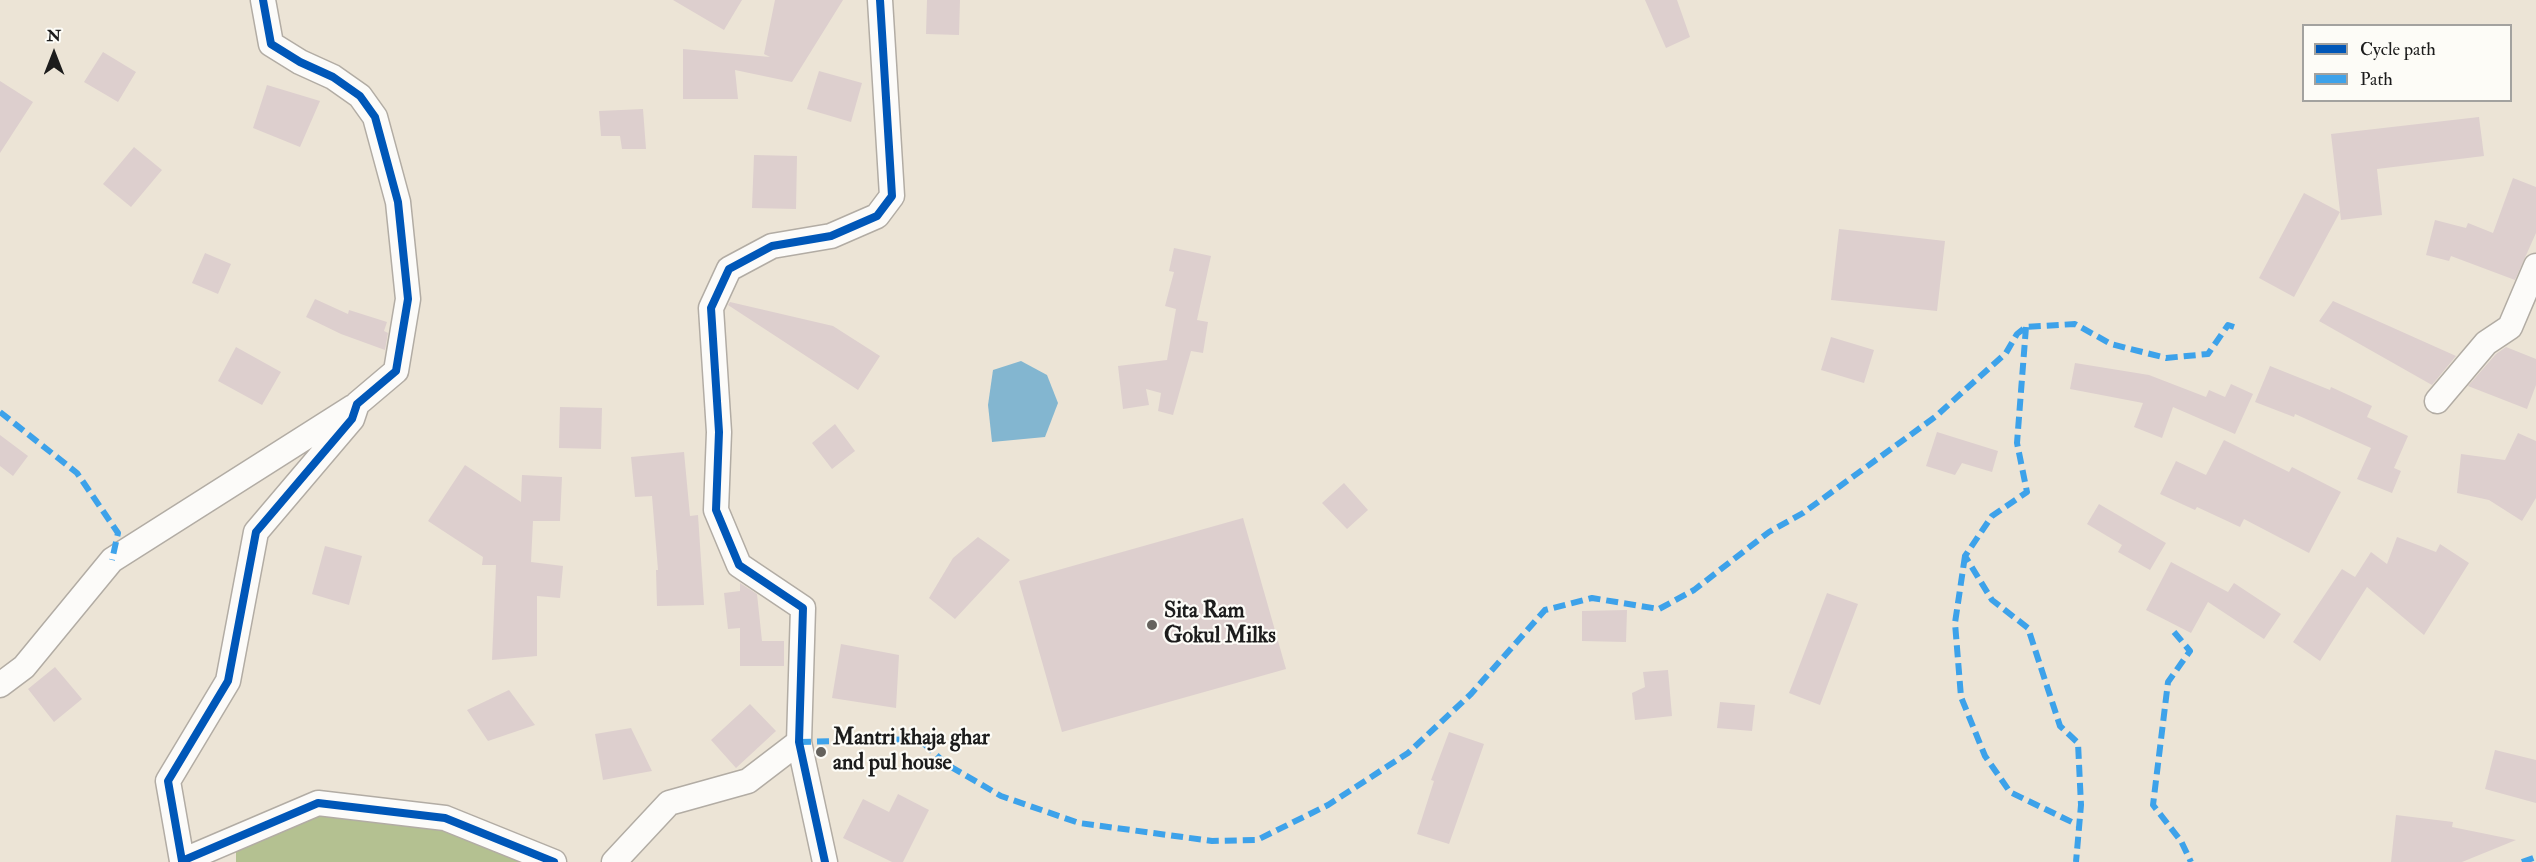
<!DOCTYPE html>
<style>
body{margin:0}
#map{position:relative;width:2536px;height:862px;overflow:hidden;background:#ece4d6;font-family:"IM FELL Double Pica",serif}
canvas{display:block}
.legend{position:absolute;left:2302px;top:24px;width:210px;height:78px;box-sizing:border-box;background:#fdfcf7;border:2px solid #a3a29f;margin:0;padding:8px 10px;list-style:none;font-size:18px;color:#1c1c1c}
.legend li{display:flex;align-items:center;gap:12px;height:30px}
.legend b{width:30px;border:2px solid #a3a29f}
.north{position:absolute;left:24px;top:24px;width:60px;height:60px;-webkit-text-stroke:4px #fdfcf7;paint-order:stroke;rotate:0deg;font-size:16px;font-weight:700;line-height:24px;text-align:center;color:#1c1c1c}
.north::after{content:'';display:block;margin:auto;width:21px;height:27px;background:#1c1c1c;clip-path:polygon(50% 0,100% 100%,50% 72%,0 100%)}
</style>
<div id="map">
<canvas width="2536" height="862"></canvas>
<ul class="legend">
<li><b style="height:8px;background:#0057b8"></b>Cycle path</li>
<li><b style="height:8px;background:#3da2ea"></b>Path</li>
</ul>
<div class="north">N</div>
</div>
<script>
const g = document.querySelector('canvas').getContext('2d');
g.lineJoin = 'round';
function paint(path, color) {
  g.fillStyle = color;
  g.fill(path, 'evenodd');
}
function strokePath(path, color, width, dash) {
  g.strokeStyle = color;
  g.lineWidth = width;
  g.lineCap = dash ? 'butt' : 'round';
  g.setLineDash(dash || []);
  g.stroke(path);
}
function drawText(font, color, halo, rows, align = 'center') {
  g.font = font + ' "IM FELL Double Pica",serif';
  g.lineWidth = 4.5;
  g.setLineDash([]);
  g.textBaseline = 'middle';
  g.strokeStyle = halo;
  g.fillStyle = color;
  for (const [text, x, y, turn = 0] of rows) {
    g.save();
    g.translate(x, y);
    g.rotate((+turn || 0) * Math.PI / 180);
    g.textAlign = isNaN(turn) ? turn : align;
    if (halo) g.strokeText(text, 0, 0);
    g.fillText(text, 0, 0);
    g.restore();
  }
}
const forest = new Path2D(`
 M 321,814 L 439,829 L 542,862 L 236,862 L 236,838 Z`);
const water = new Path2D(`
 M 1021,361 L 1047,375 L 1058,403 L 1045,437 L 992,442 L 988,405 L 993,370 Z`);
const building = new Path2D(`
 M 673,0 L 742,0 L 724,30 Z
 M 775,0 L 843,0 L 792,82 L 735,70 L 738,99 L 683,99 L 683,49 L 770,57 L 764,54 Z
 M 927,0 L 960,0 L 959,35 L 926,34 Z
 M 1645,0 L 1677,0 L 1690,37 L 1666,48 Z
 M 103,52 L 136,72 L 118,102 L 84,82 Z
 M 819,71 L 862,83 L 851,122 L 807,109 Z
 M 0,81 L 33,102 L 0,153 Z
 M 267,85 L 320,101 L 300,147 L 253,128 Z
 M 643,109 L 646,149 L 622,149 L 620,136 L 601,136 L 599,111 Z
 M 2479,117 L 2484,156 L 2377,169 L 2382,215 L 2341,220 L 2331,134 Z
 M 134,147 L 162,170 L 131,207 L 103,184 Z
 M 754,155 L 797,156 L 796,209 L 752,208 Z
 M 2513,178 L 2536,187 L 2536,233 L 2515,280 L 2451,256 L 2449,261 L 2426,255 L 2435,220 L 2466,228 L 2468,223 L 2493,233 Z
 M 2304,193 L 2340,212 L 2294,297 L 2259,278 Z
 M 1839,229 L 1945,241 L 1937,311 L 1831,300 Z
 M 1174,248 L 1211,256 L 1197,320 L 1208,322 L 1203,353 L 1191,351 L 1173,415 L 1158,411 L 1161,393 L 1146,389 L 1149,405 L 1123,409 L 1118,366 L 1167,360 L 1176,309 L 1165,306 L 1174,272 L 1169,271 Z
 M 205,253 L 231,264 L 218,294 L 192,283 Z
 M 315,299 L 348,314 L 349,310 L 387,322 L 384,331 L 388,333 L 385,350 L 341,334 L 306,317 Z
 M 2333,301 L 2456,356 L 2432,385 L 2319,321 Z
 M 730,302 L 833,326 L 880,356 L 858,390 L 728,305 Z
 M 1831,337 L 1874,350 L 1864,383 L 1821,370 Z
 M 236,347 L 281,372 L 262,405 L 218,381 Z
 M 2506,347 L 2536,359 L 2536,385 L 2527,409 L 2468,386 L 2496,354 Z
 M 2075,363 L 2149,375 L 2206,397 L 2209,390 L 2225,397 L 2231,384 L 2253,394 L 2235,434 L 2173,407 L 2162,438 L 2134,427 L 2143,403 L 2070,389 Z
 M 2270,366 L 2330,390 L 2331,387 L 2372,406 L 2367,417 L 2408,436 L 2394,468 L 2401,471 L 2392,493 L 2357,479 L 2371,448 L 2295,414 L 2294,417 L 2255,402 Z
 M 560,407 L 602,408 L 601,449 L 559,448 Z
 M 835,424 L 855,451 L 832,469 L 812,443 Z
 M 1937,432 L 1998,451 L 1992,472 L 1962,463 L 1955,475 L 1926,466 Z
 M 2518,433 L 2536,441 L 2536,498 L 2522,521 L 2489,500 L 2457,493 L 2461,454 L 2505,460 Z
 M 0,435 L 28,456 L 13,476 L 0,466 Z
 M 2224,440 L 2289,472 L 2292,467 L 2341,492 L 2309,553 L 2244,519 L 2240,527 L 2197,507 L 2195,510 L 2160,494 L 2176,461 L 2206,475 Z
 M 684,452 L 690,516 L 698,515 L 704,605 L 657,606 L 656,570 L 658,570 L 652,496 L 635,497 L 631,457 Z
 M 465,465 L 521,502 L 522,475 L 562,477 L 560,521 L 533,521 L 531,562 L 563,566 L 560,598 L 537,596 L 537,656 L 492,660 L 496,565 L 482,565 L 483,557 L 428,521 Z
 M 1344,483 L 1368,510 L 1347,529 L 1322,503 Z
 M 2099,504 L 2166,543 L 2150,570 L 2118,552 L 2122,545 L 2087,524 Z
 M 1243,518 L 1286,669 L 1062,732 L 1019,581 Z
 M 978,537 L 1010,560 L 955,619 L 929,598 L 953,558 Z
 M 2397,537 L 2436,552 L 2440,544 L 2469,563 L 2424,635 L 2367,587 L 2320,661 L 2293,642 L 2342,569 L 2355,577 L 2371,552 L 2387,564 Z
 M 325,546 L 362,556 L 349,605 L 312,594 Z
 M 2171,562 L 2228,592 L 2234,583 L 2281,614 L 2264,639 L 2208,602 L 2191,633 L 2146,610 Z
 M 740,583 L 757,594 L 762,641 L 784,641 L 784,666 L 740,666 L 740,628 L 728,629 L 724,593 L 740,591 Z
 M 1827,593 L 1858,604 L 1820,705 L 1789,693 Z
 M 1627,610 L 1626,642 L 1582,641 L 1582,611 Z
 M 841,644 L 899,655 L 896,708 L 832,698 Z
 M 55,667 L 82,699 L 54,722 L 28,689 Z
 M 1668,670 L 1672,716 L 1635,720 L 1632,693 L 1645,687 L 1643,672 Z
 M 509,690 L 535,725 L 488,741 L 467,710 Z
 M 1720,702 L 1755,705 L 1752,731 L 1717,728 Z
 M 750,704 L 776,731 L 736,768 L 711,740 Z
 M 631,728 L 652,771 L 603,780 L 595,734 Z
 M 1449,732 L 1484,744 L 1449,844 L 1417,834 L 1434,781 L 1431,780 Z
 M 2495,750 L 2536,760 L 2536,803 L 2485,789 Z
 M 898,794 L 929,810 L 903,862 L 892,862 L 843,838 L 863,799 L 889,812 Z
 M 2396,815 L 2453,822 L 2452,827 L 2516,840 L 2462,862 L 2391,862 Z`);
const street = new Path2D(`
 M 263,0 L 271,44 L 300,62 L 333,77 L 360,96 L 375,117 L 398,202 L 408,299 L 396,371 L 357,404 L 352,419 L 256,532 L 228,681 L 168,781 L 182,861 L 318,803 L 445,818 L 554,862
 M 2437,401 L 2486,343 L 2510,327 L 2536,266
 M 0,685 L 24,667 L 112,560 L 353,407
 M 614,862 L 669,803 L 748,781 L 799,742
 M 825,862 L 799,742 L 803,608 L 739,565 L 716,510 L 719,432 L 711,308 L 729,269 L 772,246 L 831,236 L 877,216 L 892,196 L 880,0`);
const quiet = new Path2D(`
 M 2026,327 L 2017,443 L 2027,492 L 1992,516 L 1965,556 L 1992,600 L 2028,628 L 2060,726 L 2078,743 L 2081,805 L 2076,862
 M 0,412 L 77,473 L 118,533 L 112,560
 M 1965,556 L 1955,623 L 1961,697 L 1985,756 L 2010,792 L 2080,826
 M 2174,632 L 2190,651 L 2168,682 L 2153,805 L 2181,841 L 2191,862
 M 799,742 L 919,739 L 946,764 L 1001,796 L 1079,823 L 1212,841 L 1257,840 L 1328,805 L 1408,753 L 1471,694 L 1545,610 L 1592,598 L 1659,609 L 1694,590 L 1769,532 L 1803,513 L 1935,417 L 2006,353 L 2017,334 L 2026,327 L 2075,324 L 2111,344 L 2166,358 L 2208,354 L 2228,325 L 2237,328
 M 2522,862 L 2536,857`);
const cycleway = new Path2D(`
 M 263,0 L 271,44 L 300,62 L 333,77 L 360,96 L 375,117 L 398,202 L 408,299 L 396,371 L 357,404 L 352,419 L 256,532 L 228,681 L 168,781 L 182,861 L 318,803 L 445,818 L 554,862
 M 825,862 L 799,742 L 803,608 L 739,565 L 716,510 L 719,432 L 711,308 L 729,269 L 772,246 L 831,236 L 877,216 L 892,196 L 880,0`);
const markers = [
 [1152,625,6,"#65625d"],
 [821,752,6,"#65625d"]
];
const poiNames = [
 ["Sita Ram",1164,612],
 ["Gokul Milks",1164,637],
 ["Mantri khaja ghar",833,739],
 ["and pul house",833,764]
];
paint(forest, '#b4c191');
paint(water, '#83b6d0');
paint(building, '#ddcfce');
strokePath(street, '#b2aca4', 27);
strokePath(street, '#fcfbf9', 24);
strokePath(quiet, '#3da2ea', 6, [12, 6]);
strokePath(cycleway, '#0057b8', 8);
for (const [x, y, r, color] of markers) {
  const dot = new Path2D();
  dot.arc(x, y, r, 0, 2 * Math.PI);
  g.fillStyle = color;
  g.fill(dot);
  strokePath(dot, '#fdfcf7', 2);
}
drawText('bold 22px', '#1c1c1c', '#fdfcf7', poiNames, 'left');
</script>
